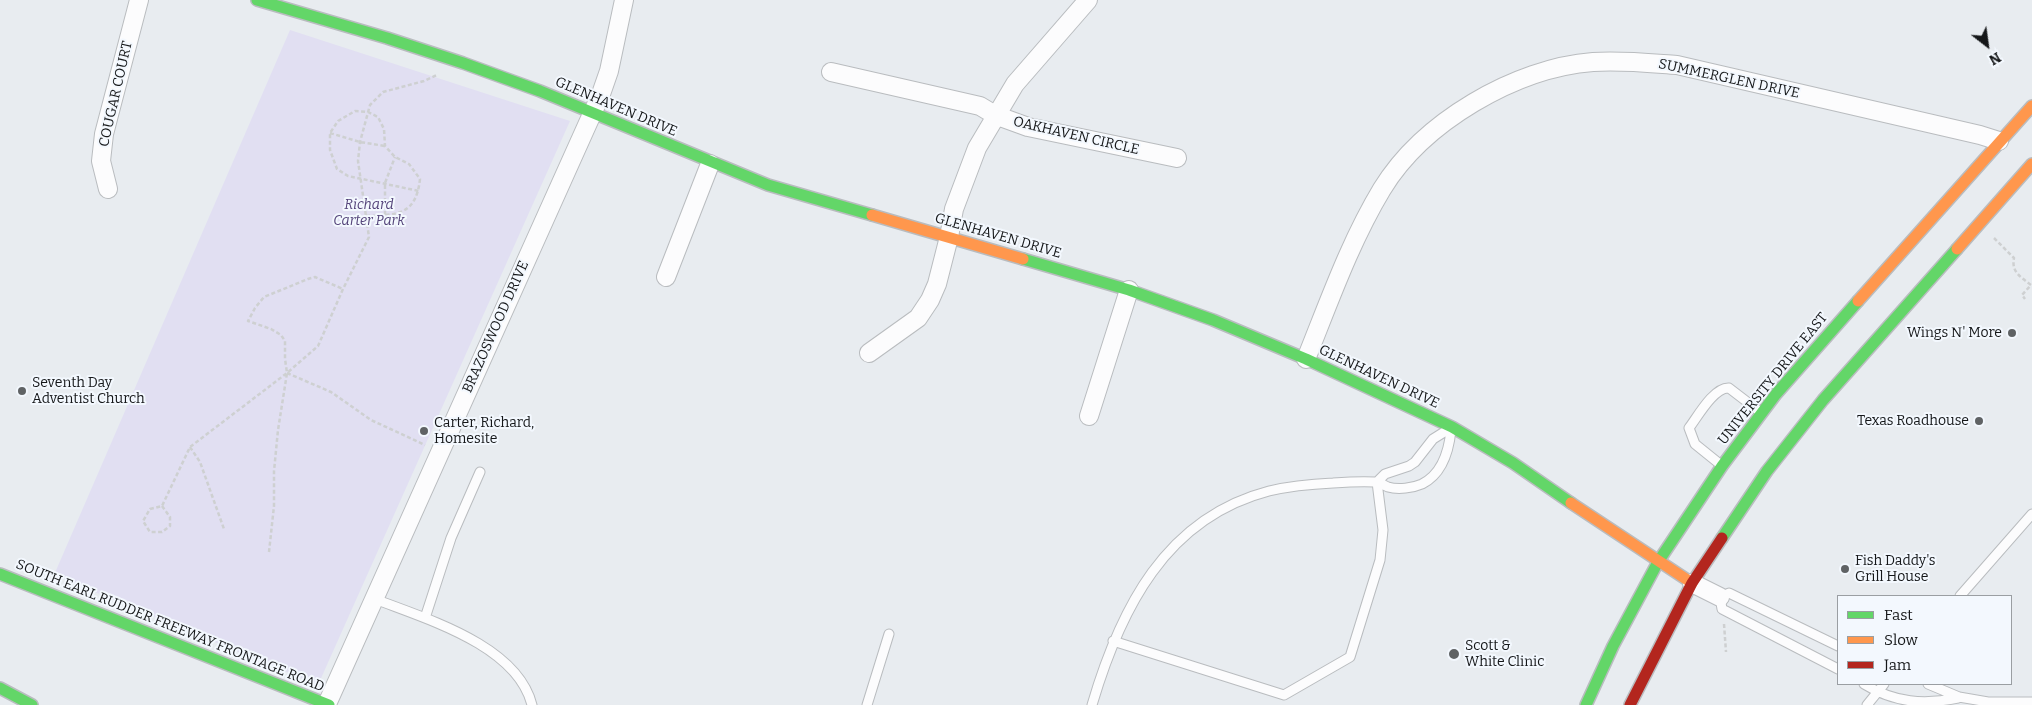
<!DOCTYPE html>
<style>
body{margin:0}
#map{position:relative;width:2032px;height:705px;overflow:hidden;background:#e8ecf0;font-family:Bitter,serif}
canvas{display:block}
.legend{position:absolute;left:1837px;top:595px;width:175px;height:90px;box-sizing:border-box;background:#f3f8fe;border:1px solid #9a9ea2;margin:0;padding:6px 9px;list-style:none;font-size:15px;color:#151719}
.legend li{display:flex;align-items:center;gap:10px;height:25px}
.legend b{width:25px;border:1px solid #9a9ea2}
.north{position:absolute;left:1962px;top:20px;width:50px;height:50px;-webkit-text-stroke:4px #f3f8fe;paint-order:stroke;rotate:150deg;font-size:14px;font-weight:700;line-height:20px;text-align:center;color:#151719}
.north::after{content:'';display:block;margin:auto;width:18px;height:22px;background:#151719;clip-path:polygon(50% 0,100% 100%,50% 72%,0 100%)}
</style>
<div id="map">
<canvas width="2032" height="705"></canvas>
<ul class="legend">
<li><b style="height:6px;background:#63d668"></b>Fast</li>
<li><b style="height:6px;background:#ff974d"></b>Slow</li>
<li><b style="height:6px;background:#b3261e"></b>Jam</li>
</ul>
<div class="north">N</div>
</div>
<script>
const g = document.querySelector('canvas').getContext('2d');
g.lineJoin = 'round';
function paint(path, color) {
  g.fillStyle = color;
  g.fill(path, 'evenodd');
}
function strokePath(path, color, width, dash) {
  g.strokeStyle = color;
  g.lineWidth = width;
  g.lineCap = dash ? 'butt' : 'round';
  g.setLineDash(dash || []);
  g.stroke(path);
}
function drawText(font, color, halo, rows, align = 'center') {
  g.font = font + ' Bitter,serif';
  g.lineWidth = 4;
  g.setLineDash([]);
  g.textBaseline = 'middle';
  g.strokeStyle = halo;
  g.fillStyle = color;
  for (const [text, x, y, turn = 0] of rows) {
    g.save();
    g.translate(x, y);
    g.rotate((+turn || 0) * Math.PI / 180);
    g.textAlign = isNaN(turn) ? turn : align;
    if (halo) g.strokeText(text, 0, 0);
    g.fillText(text, 0, 0);
    g.restore();
  }
}
const green = new Path2D(`
 M 290,30 L 570,121 L 318,685 L 54,575 Z`);
const path = new Path2D(`
 M 330,133 L 360,142 L 385,146
 M 385,215 L 385,183 L 395,157
 M 366,216 C 398,215 416,215 420,179 L 409,164 L 395,157 L 385,146 L 384,129 L 378,117 L 368,112 L 355,111 L 338,121 L 330,133 L 330,150 L 337,169 L 348,176 L 419,191
 M 1994,238 L 2014,258 C 2011,272 2021,277 2031,285 L 2022,295 L 2025,299
 M 287,373 L 331,392 L 371,420 L 425,445
 M 190,447 L 200,462 L 224,529
 M 162,506 L 170,517 L 170,526 L 162,532 L 150,532 L 143,521 L 150,509 L 162,506 L 190,447 L 287,373 L 318,346 L 343,289 L 369,237 L 358,161 L 360,142 L 370,105 L 383,92 L 424,81 L 437,75
 M 269,552 L 274,506 L 274,471 L 278,430 L 287,373 L 285,359 L 285,341 L 281,335 L 271,329 L 248,321 L 255,308 L 264,297 L 308,279 L 315,277 L 343,289
 M 1724,624 L 1726,652`);
const lane = new Path2D(`
 M 1721,465 L 1695,444 L 1689,428 C 1698,416 1714,387 1729,388 L 1759,411
 M 1377,482 L 1385,474 L 1409,466 L 1415,462 L 1433,439 L 1449,429
 M 1960,596 L 2032,514
 M 375,599 C 426,619 517,645 532,705
 M 425,618 L 451,538 L 480,472
 M 1113,641 L 1284,695 L 1350,657 L 1380,560 L 1383,530 L 1377,482
 M 1838,646 L 1729,593 L 1720,597 L 1722,609 L 1838,669
 M 1864,684 C 1895,703 1924,705 1958,698
 M 1928,684 L 1959,697 L 1988,702 L 2032,702
 M 867,705 L 889,634
 M 1092,705 C 1120,610 1165,518 1269,491 C 1290,486 1312,484 1333,483 C 1347,482 1361,481 1375,482 C 1380,482 1383,485 1388,487 C 1398,490 1413,488 1422,484 C 1442,474 1449,450 1451,430
 M 1867,705 L 1884,684`);
const street = new Path2D(`
 M 831,72 L 980,106 L 995,115 L 1028,127 L 1177,158
 M 108,189 L 101,161 L 104,134 L 139,0
 M 666,277 L 710,164
 M 869,353 L 918,318 L 930,300 L 937,284 L 949,237 L 954,209 L 977,148 L 1015,84 L 1088,0
 M 1306,359 C 1329,302 1350,242 1382,189 C 1423,122 1515,68 1593,62 C 1621,60 1649,63 1677,65 L 1980,135 L 1999,141
 M 1089,416 L 1129,290
 M 1692,583 L 1720,597
 M 327,704 L 601,94 L 609,71 L 624,0`);
const fast = new Path2D(`
 M 257,0 L 387,38 L 463,63 L 540,91 L 768,185 L 872,215
 M 1023,259 L 1129,290 L 1213,320 L 1306,359 L 1452,427 L 1513,463 L 1571,503
 M 1722,538 L 1767,471 L 1823,400 L 1957,249
 M 0,574 L 329,705
 M 0,688 L 32,705
 M 1586,705 L 1613,646 L 1658,562 L 1722,466 L 1776,394 L 1858,301`);
const slow = new Path2D(`
 M 872,215 L 1023,259
 M 1957,249 L 2032,164
 M 1858,301 L 2032,106
 M 1571,503 L 1692,583`);
const jam = new Path2D(`
 M 1630,705 L 1692,583 L 1722,538`);
const markers = [
 [2012,333,5,"#5f6264"],
 [22,391,5,"#5f6264"],
 [1979,421,5,"#5f6264"],
 [424,431,5,"#5f6264"],
 [1845,569,5,"#5f6264"],
 [1454,654,6,"#5f6264"]
];
const streetNames = [
 ["SUMMERGLEN DRIVE",1729,79,12],
 ["COUGAR COURT",116,94,-77],
 ["GLENHAVEN DRIVE",616,107,23],
 ["OAKHAVEN CIRCLE",1076,136,13],
 ["GLENHAVEN DRIVE",998,236,16],
 ["BRAZOSWOOD DRIVE",496,327,-66],
 ["GLENHAVEN DRIVE",1379,377,25],
 ["UNIVERSITY DRIVE EAST",1773,379,-51],
 ["SOUTH EARL RUDDER FREEWAY FRONTAGE ROAD",170,626,22]
];
const parkNames = [
 ["Richard",369,205],
 ["Carter Park",369,221]
];
const poiNames = [
 ["Wings N' More",2002,333,"right"],
 ["Seventh Day",32,383],
 ["Adventist Church",32,399],
 ["Texas Roadhouse",1969,421,"right"],
 ["Carter, Richard,",434,423],
 ["Homesite",434,439],
 ["Fish Daddy's",1855,561],
 ["Grill House",1855,577],
 ["Scott &",1465,646],
 ["White Clinic",1465,662]
];
paint(green, '#e1dff2');
strokePath(lane, '#b9bcbf', 11);
strokePath(street, '#b9bcbf', 20);
strokePath(fast, '#b9bcbf', 14);
strokePath(slow, '#b9bcbf', 14);
strokePath(jam, '#b9bcbf', 14);
strokePath(path, '#ced0d1', 2.5, [4, 2.5]);
strokePath(lane, '#fcfcfd', 9);
strokePath(street, '#fcfcfd', 18);
strokePath(fast, '#63d668', 11);
strokePath(slow, '#ff974d', 11);
strokePath(jam, '#b3261e', 11);
for (const [x, y, r, color] of markers) {
  const dot = new Path2D();
  dot.arc(x, y, r, 0, 2 * Math.PI);
  g.fillStyle = color;
  g.fill(dot);
  strokePath(dot, '#f3f8fe', 2);
}
drawText('14px', '#151719', '#f3f8fe', streetNames);
drawText('italic 14px', '#54447a', '#f3f8fe', parkNames);
drawText('14px', '#151719', '#f3f8fe', poiNames, 'left');
</script>
